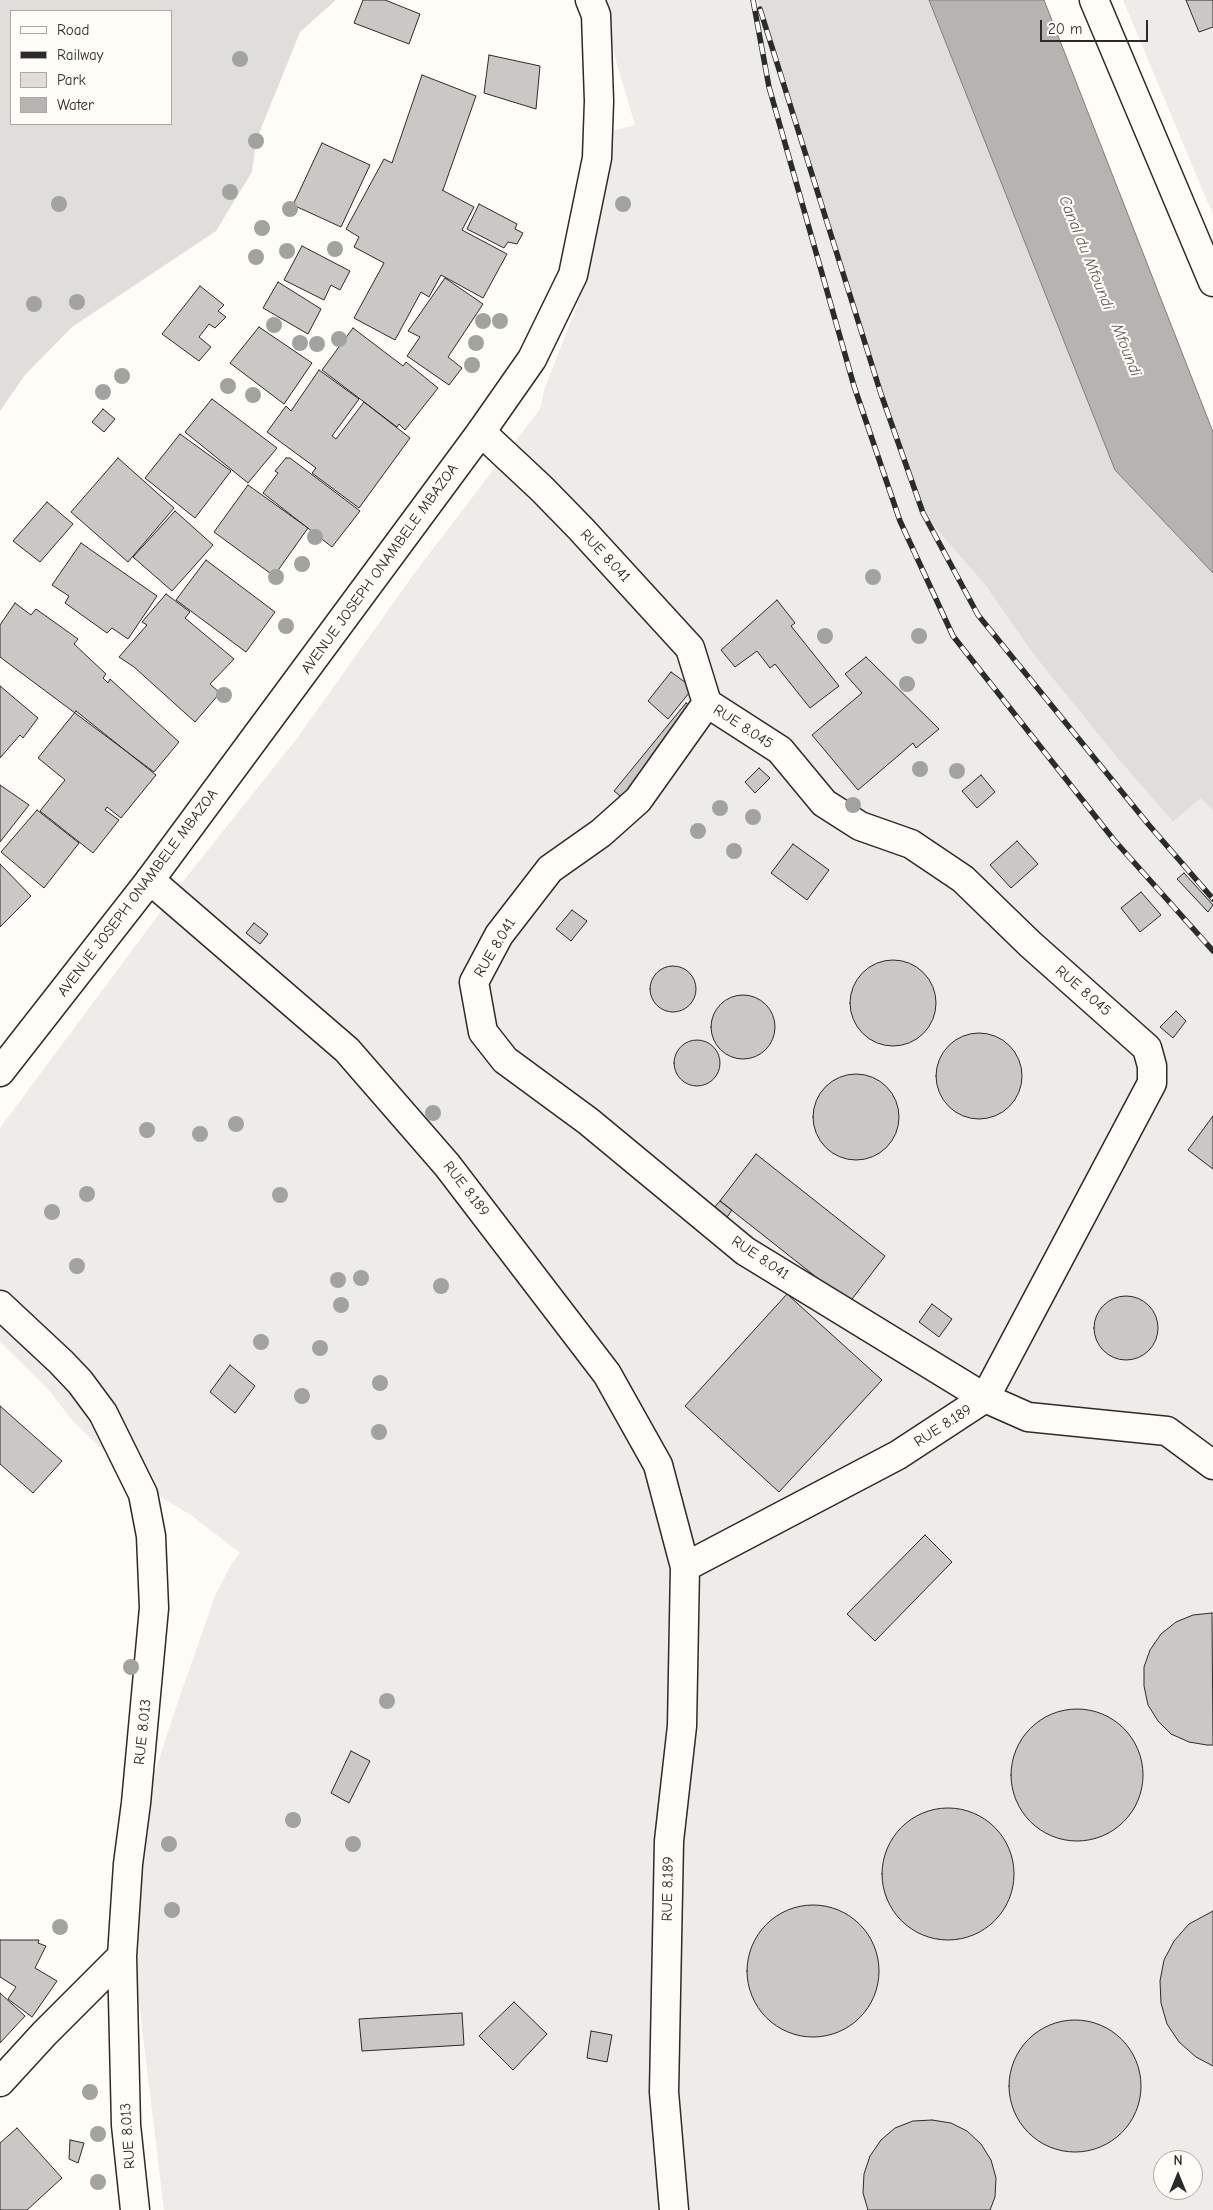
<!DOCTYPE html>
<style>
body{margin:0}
#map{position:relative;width:1213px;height:2210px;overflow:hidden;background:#fdfcf7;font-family:"Comic Neue",sans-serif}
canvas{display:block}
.legend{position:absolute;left:10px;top:10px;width:162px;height:115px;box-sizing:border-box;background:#fdfcf7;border:1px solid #a9a8a5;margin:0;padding:6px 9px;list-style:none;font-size:15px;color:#2b2b2b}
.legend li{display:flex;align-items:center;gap:10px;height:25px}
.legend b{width:25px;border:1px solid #a9a8a5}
.north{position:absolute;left:1153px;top:2150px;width:50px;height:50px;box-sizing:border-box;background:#fdfcf7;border:1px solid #a9a8a5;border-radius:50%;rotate:0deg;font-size:14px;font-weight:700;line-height:20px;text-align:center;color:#2b2b2b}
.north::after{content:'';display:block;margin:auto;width:18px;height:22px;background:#2b2b2b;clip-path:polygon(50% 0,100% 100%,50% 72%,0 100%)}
.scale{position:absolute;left:1040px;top:20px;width:108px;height:22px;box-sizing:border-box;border:2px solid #2b2b2b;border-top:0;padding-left:6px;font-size:15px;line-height:18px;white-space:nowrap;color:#2b2b2b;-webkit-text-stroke:4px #fdfcf7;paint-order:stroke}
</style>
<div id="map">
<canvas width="1213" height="2210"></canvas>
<ul class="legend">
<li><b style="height:6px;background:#fdfcf7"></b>Road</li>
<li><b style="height:6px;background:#2b2b2b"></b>Railway</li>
<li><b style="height:14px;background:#dfdeda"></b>Park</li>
<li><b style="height:14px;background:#b5b4b1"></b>Water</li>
</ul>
<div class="north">N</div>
<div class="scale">20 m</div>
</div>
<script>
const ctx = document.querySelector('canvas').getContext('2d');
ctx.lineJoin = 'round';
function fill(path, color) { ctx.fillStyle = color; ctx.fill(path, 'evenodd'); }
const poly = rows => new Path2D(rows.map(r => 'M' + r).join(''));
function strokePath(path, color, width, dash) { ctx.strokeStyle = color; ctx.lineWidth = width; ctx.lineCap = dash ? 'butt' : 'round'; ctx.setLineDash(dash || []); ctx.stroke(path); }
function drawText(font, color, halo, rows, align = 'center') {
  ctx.font = font + ' "Comic Neue",sans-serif'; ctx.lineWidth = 4.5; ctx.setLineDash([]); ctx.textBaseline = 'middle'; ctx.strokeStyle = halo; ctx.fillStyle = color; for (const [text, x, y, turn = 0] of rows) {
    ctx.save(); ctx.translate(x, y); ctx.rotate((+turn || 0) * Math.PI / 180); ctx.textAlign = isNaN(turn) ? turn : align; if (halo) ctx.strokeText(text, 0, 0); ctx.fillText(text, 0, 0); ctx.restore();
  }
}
fill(poly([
 [598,0,758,0,881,394,923,513,986,586,1034,655,1115,755,1173,822,1201,798,1213,811,1213,2210,164,2210,137,1986,134,1838,172,1719,215,1596,232,1563,240,1553,191,1515,164,1499,102,1449,72,1420,47,1388,0,1342,0,1128,185,879,298,737,416,571,540,409,544,390,576,308,584,283,612,131,635,125],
 [1163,2160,1193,2160,1193,2190,1163,2190],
 [1123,0,1213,0,1213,215]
]), '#edece8');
fill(poly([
 [0,0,336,0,300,32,256,141,252,172,216,231,72,327,25,375,0,411],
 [11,11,171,11,171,124,11,124],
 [758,0,929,0,1115,470,1213,573,1213,811,1201,798,1173,822,1115,755,1034,655,986,586,923,513,881,394]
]), '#dfdeda');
const water = poly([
 [929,0,1044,0,1213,432,1213,573,1115,470,929,0]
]);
fill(water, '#b5b4b1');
strokePath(water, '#7e7d7b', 1);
const building = poly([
 [363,0,385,0,420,14,409,44,354,23,363,0],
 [1186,0,1213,0,1213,27,1199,32,1186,0],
 [489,55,540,66,536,109,484,93,489,55],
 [422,75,476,96,443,190,442,190,474,207,462,230,507,254,483,298,441,275,429,297,421,292,395,340,354,318,384,263,354,247,359,237,346,229,384,159,392,163,422,75],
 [322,143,370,165,341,227,293,205,322,143],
 [479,204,517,224,515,229,523,233,517,244,508,242,504,248,467,229,479,204],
 [302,246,350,271,340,290,331,285,324,300,284,280,302,246],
 [445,278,483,304,448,357,462,368,449,385,407,356,420,337,408,331,445,278],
 [278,282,321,309,308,334,263,308,278,282],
 [200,286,224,305,218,311,226,317,215,328,209,324,199,337,211,347,199,361,162,334,200,286],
 [259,327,312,363,284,404,230,363,259,327],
 [353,328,403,366,406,362,438,388,405,430,399,424,397,427,322,370,353,328],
 [319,370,359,399,332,436,336,439,364,402,410,438,359,508,312,473,316,468,267,432,286,406,291,411,319,370],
 [212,399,277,448,248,483,185,432,212,399],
 [103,409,115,419,104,432,92,422,103,409],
 [180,434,231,471,195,518,145,478,180,434],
 [118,458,174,508,128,562,71,512,118,458],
 [286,458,290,458,360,511,332,547,263,493,278,473,275,471,286,458],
 [248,485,308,528,274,576,214,532,248,485],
 [47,502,73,524,40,562,13,541,47,502],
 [175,511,213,545,172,591,133,557,175,511],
 [81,543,157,596,128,639,112,628,107,633,65,603,69,596,52,585,81,543],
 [206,560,275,612,246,652,176,600,206,560],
 [166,594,190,612,185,618,234,659,210,684,220,693,195,722,134,667,119,657,147,625,142,622,166,594],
 [777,600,795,623,791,626,839,686,810,708,775,664,770,668,757,651,735,667,721,650,777,600],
 [15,603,31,615,36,609,78,639,74,644,106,674,103,678,108,683,110,679,179,742,154,772,0,657,0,625,15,603],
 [866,657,939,729,916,748,913,743,858,790,812,735,862,693,845,674,866,657],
 [671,672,693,688,668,719,648,701,671,672],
 [0,686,38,718,23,738,20,735,0,758,0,686],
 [686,703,707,717,686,746,691,751,641,813,614,791,686,703],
 [76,711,156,775,121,818,107,807,105,810,119,820,93,853,40,811,65,780,38,758,76,711],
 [759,768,770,778,755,793,745,782,759,768],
 [981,775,995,792,977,808,962,791,981,775],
 [0,785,29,805,0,842,0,785],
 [37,810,79,843,44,888,1,852,37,810],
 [1017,841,1038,864,1011,888,990,865,1017,841],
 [793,844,829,870,807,900,771,873,793,844],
 [0,864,31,896,0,927,0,864],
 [1184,873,1213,905,1208,912,1177,879,1184,873],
 [1141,892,1161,915,1140,932,1121,908,1141,892],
 [572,910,587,921,571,941,556,929,572,910],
 [254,923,268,934,260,944,246,933,254,923],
 '850 1003a43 43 0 1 1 86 0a43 43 0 1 1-86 0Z',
 '650 989a23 23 0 1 1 46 0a23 23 0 1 1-46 0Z',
 '711 1027a32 32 0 1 1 64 0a32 32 0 1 1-64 0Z',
 [1176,1011,1186,1021,1173,1038,1160,1027,1176,1011],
 '936 1076a43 43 0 1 1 86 0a43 43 0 1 1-86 0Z',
 '674 1063a23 23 0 1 1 46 0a23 23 0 1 1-46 0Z',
 '813 1117a43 43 0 1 1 86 0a43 43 0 1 1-86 0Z',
 [1213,1116,1213,1169,1188,1150,1213,1116],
 [756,1154,885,1256,849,1303,720,1201,756,1154],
 [720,1201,732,1210,725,1220,712,1210,720,1201],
 [787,1294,882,1380,779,1492,685,1406,787,1294],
 '1094 1328a32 32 0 1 1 64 0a32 32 0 1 1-64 0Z',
 [932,1304,952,1319,939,1337,919,1322,932,1304],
 [230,1365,255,1386,235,1413,210,1392,230,1365],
 [0,1406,62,1461,33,1493,0,1464,0,1406],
 [925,1535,952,1562,875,1641,847,1614,925,1535],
 [1212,1613,1213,1745,1207,1745,1189,1742,1171,1734,1158,1721,1148,1705,1144,1686,1144,1667,1150,1650,1161,1634,1176,1622,1193,1615,1212,1613],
 '1011 1775a66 66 0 1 1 132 0a66 66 0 1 1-132 0Z',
 [351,1751,370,1761,349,1803,331,1793,351,1751],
 '882 1874a66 66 0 1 1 132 0a66 66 0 1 1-132 0Z',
 '747 1971a66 66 0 1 1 132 0a66 66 0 1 1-132 0Z',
 [1213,1911,1213,2066,1196,2057,1179,2042,1167,2024,1161,2003,1160,1981,1164,1960,1174,1941,1189,1924,1213,1911],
 [0,1940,39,1940,38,1943,46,1946,35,1968,57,1981,32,2017,8,1999,16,1987,0,1977,0,1940],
 [0,1993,25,2016,0,2043,0,1993],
 [514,2002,547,2034,513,2070,479,2036,514,2002],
 [462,2013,464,2045,362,2051,359,2019,462,2013],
 '1009 2086a66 66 0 1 1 132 0a66 66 0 1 1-132 0Z',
 [591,2031,612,2035,607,2062,587,2058,591,2031],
 [932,2120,951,2123,967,2131,981,2144,991,2160,996,2178,995,2197,990,2210,868,2210,863,2193,864,2174,870,2156,881,2140,895,2128,913,2121,932,2120],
 [17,2128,62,2178,27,2210,0,2210,0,2143,17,2128],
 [70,2140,84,2143,78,2163,69,2159,70,2140]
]);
fill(building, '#c9c8c4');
strokePath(building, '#2b2b2b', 1);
const minor = poly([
 [481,432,542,489,581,529,690,648,707,703,638,800,601,833,550,869,499,935,474,982,483,1032,505,1060,588,1121,745,1251,985,1398,1152,1083,1152,1066,1147,1048,1030,944,963,879,911,844,860,826,824,803,780,750,707,703],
 [150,880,347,1050,447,1165,607,1374,658,1465,685,1567,682,1726,669,1841,664,2092,674,2210],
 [0,1305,61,1362,80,1382,103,1413,143,1494,151,1536,154,1608,136,1803,128,1864,122,1956,126,2125,135,2210],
 [685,1567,898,1455,985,1398,1028,1417,1167,1431,1213,1465],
 [0,2082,44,2034,122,1956]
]);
const major = poly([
 [1094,0,1213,282],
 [0,1072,150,880,481,432,532,359,573,275,597,158,599,101,596,15,590,0]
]);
strokePath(minor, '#2b2b2b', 31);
strokePath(major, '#2b2b2b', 31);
strokePath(minor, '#fdfcf7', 28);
strokePath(major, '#fdfcf7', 28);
const rail = poly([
 [753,0,769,87,854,386,900,521,953,636,1114,840,1213,951],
 [760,9,881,394,923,513,978,615,1148,824,1213,899]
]);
strokePath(rail, '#2b2b2b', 5.5);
strokePath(rail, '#fdfcf7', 4, [11]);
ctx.fillStyle = '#a2a29f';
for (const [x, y] of [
 [240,59],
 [256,141],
 [230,192],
 [59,204],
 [623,204],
 [290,209],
 [262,228],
 [335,249],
 [287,251],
 [256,257],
 [77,302],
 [34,304],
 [483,321],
 [500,321],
 [274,325],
 [339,339],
 [300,343],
 [476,343],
 [317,344],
 [472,365],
 [122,376],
 [228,386],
 [103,392],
 [253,395],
 [315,537],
 [302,564],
 [276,577],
 [873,577],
 [286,626],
 [825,636],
 [919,636],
 [907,684],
 [224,695],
 [920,769],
 [957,771],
 [853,805],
 [720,808],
 [753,817],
 [698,831],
 [734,851],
 [433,1113],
 [236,1124],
 [147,1130],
 [200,1134],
 [87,1194],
 [280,1195],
 [52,1212],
 [77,1266],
 [361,1278],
 [338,1280],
 [441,1286],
 [341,1305],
 [261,1342],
 [320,1348],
 [380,1383],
 [302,1396],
 [379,1432],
 [131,1667],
 [387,1701],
 [293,1820],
 [169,1844],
 [353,1844],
 [172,1910],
 [60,1927],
 [90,2092],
 [98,2134],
 [98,2182]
]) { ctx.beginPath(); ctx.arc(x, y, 8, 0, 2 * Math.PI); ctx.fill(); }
drawText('15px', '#2b2b2b', '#fdfcf7', [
 ["RUE 8.041",605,556,47],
 ["AVENUE JOSEPH ONAMBELE MBAZOA",380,569,-54],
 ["RUE 8.045",743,727,33],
 ["AVENUE JOSEPH ONAMBELE MBAZOA",138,893,-53],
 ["RUE 8.041",495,948,-59],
 ["RUE 8.045",1083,991,41],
 ["RUE 8.189",466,1189,52],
 ["RUE 8.041",760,1258,34],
 ["RUE 8.189",943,1426,-33],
 ["RUE 8.013",143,1732,-84],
 ["RUE 8.189",668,1889,-89],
 ["RUE 8.013",128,2136,-94]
]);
drawText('italic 16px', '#5b5b5a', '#fdfcf7', [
 ["Canal du Mfoundi",1086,253,68],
 ["Mfoundi",1126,350,68]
]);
</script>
